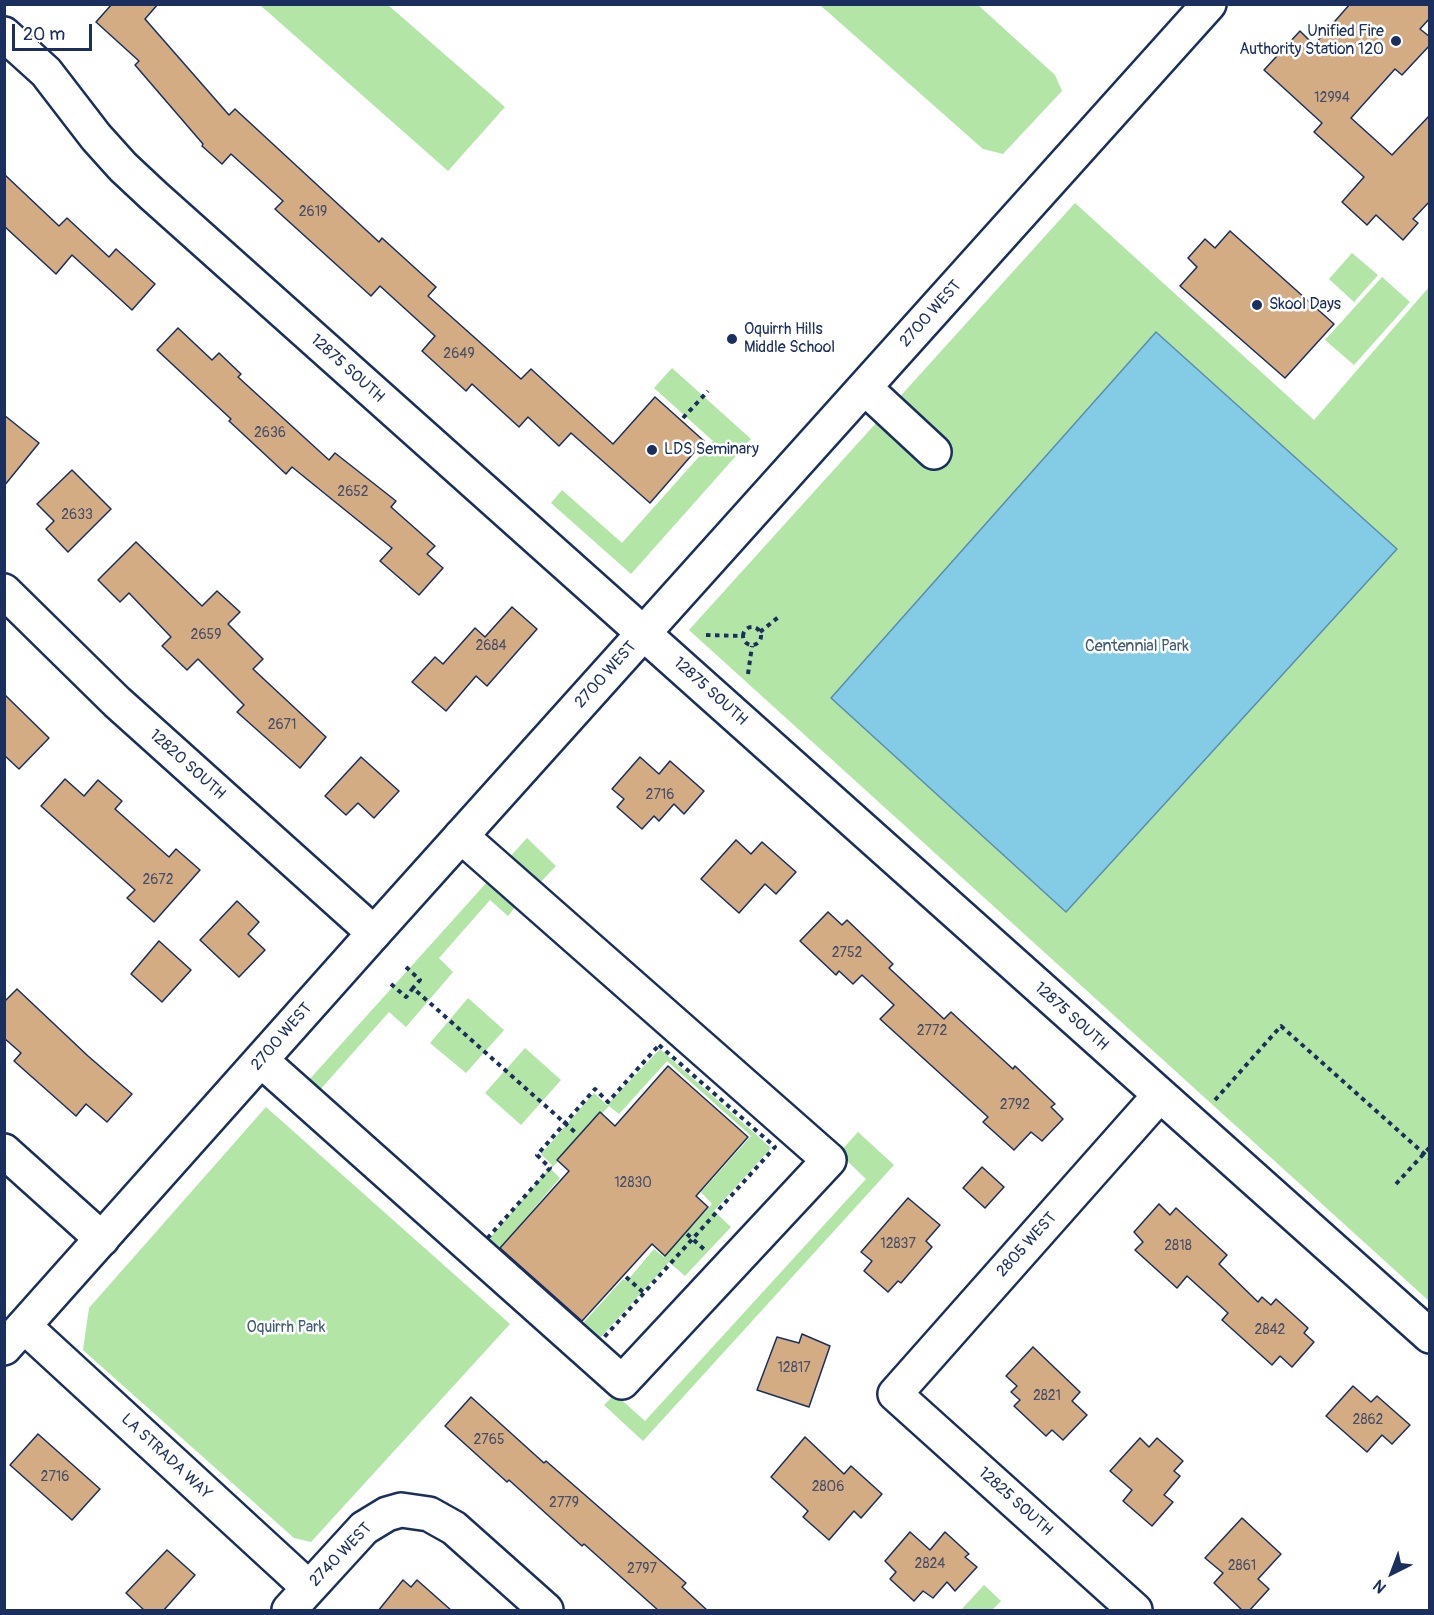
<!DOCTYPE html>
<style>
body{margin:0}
#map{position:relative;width:1434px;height:1615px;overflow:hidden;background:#fff;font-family:Pangolin,sans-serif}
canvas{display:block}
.frame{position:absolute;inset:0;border:6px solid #1b2f5e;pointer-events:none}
.north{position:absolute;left:1362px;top:1543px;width:60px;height:60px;-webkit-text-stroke:4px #fff;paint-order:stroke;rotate:222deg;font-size:16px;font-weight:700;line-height:24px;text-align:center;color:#1b2f5e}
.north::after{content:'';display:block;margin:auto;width:21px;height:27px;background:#1b2f5e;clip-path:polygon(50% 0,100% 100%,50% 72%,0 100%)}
.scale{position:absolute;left:12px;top:24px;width:80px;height:27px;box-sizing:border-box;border:3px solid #1b2f5e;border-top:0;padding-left:8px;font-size:18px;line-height:21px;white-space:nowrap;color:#1b2f5e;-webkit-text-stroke:4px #fff;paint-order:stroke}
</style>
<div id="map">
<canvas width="1434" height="1615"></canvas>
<div class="frame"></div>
<div class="north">N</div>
<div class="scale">20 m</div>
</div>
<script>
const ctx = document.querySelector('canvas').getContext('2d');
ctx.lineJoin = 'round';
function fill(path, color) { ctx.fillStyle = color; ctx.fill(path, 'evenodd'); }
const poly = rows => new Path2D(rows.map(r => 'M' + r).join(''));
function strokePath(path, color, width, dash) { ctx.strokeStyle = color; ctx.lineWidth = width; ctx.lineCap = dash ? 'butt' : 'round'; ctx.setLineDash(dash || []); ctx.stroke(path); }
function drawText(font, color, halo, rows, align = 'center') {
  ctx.font = font + ' Pangolin,sans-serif'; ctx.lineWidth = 5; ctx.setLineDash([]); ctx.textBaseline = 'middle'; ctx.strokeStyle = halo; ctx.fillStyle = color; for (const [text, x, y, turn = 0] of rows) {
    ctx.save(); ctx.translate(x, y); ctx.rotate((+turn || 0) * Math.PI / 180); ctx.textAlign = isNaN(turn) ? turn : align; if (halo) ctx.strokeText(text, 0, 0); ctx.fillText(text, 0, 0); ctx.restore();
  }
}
fill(poly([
 [260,5,388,5,505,107,448,171],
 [820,5,978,5,1055,75,1062,91,1003,154,983,149],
 [1075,203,1314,420,1429,287,1429,1301,689,630],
 [1352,253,1378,275,1354,302,1329,279],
 [1382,277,1410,302,1354,365,1325,340],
 [672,368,751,439,631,574,551,503,562,490,622,543,713,441,654,388],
 [527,838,556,866,536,887,507,860],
 [488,881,516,906,508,916,490,900,439,958,453,972,406,1027,389,1012,319,1091,308,1081],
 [468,998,504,1030,466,1073,430,1043],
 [525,1048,561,1080,521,1125,485,1093],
 [660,1049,771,1148,714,1211,731,1227,685,1276,669,1262,600,1338,583,1323,623,1279,627,1281,654,1249,664,1257,712,1204,701,1192,751,1136,667,1061,619,1114,609,1106,551,1169,560,1178,499,1249,489,1239,552,1165,541,1154,594,1093,607,1105],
 [266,1107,510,1324,311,1542,294,1538,83,1350,89,1308],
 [858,1132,894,1165,643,1441,604,1405,615,1394,645,1421,866,1179,839,1153],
 [984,1585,1001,1601,992,1610,961,1610]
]), '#b2e5a6');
const water = poly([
 [1156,332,1397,549,1066,912,831,698,1156,332]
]);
fill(water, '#84cbe5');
strokePath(water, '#5a8daf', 1.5);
const building = poly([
 [112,4,158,4,145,19,229,115,235,109,379,242,382,238,436,287,428,296,521,379,531,369,613,444,655,397,704,441,650,503,571,433,559,446,528,417,519,427,472,384,466,391,422,351,435,336,380,286,371,296,275,209,283,201,231,154,222,164,202,146,203,144,135,65,139,61,96,22,112,4],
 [1350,4,1430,4,1430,18,1420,29,1430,37,1430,45,1402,75,1395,69,1351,118,1392,155,1430,115,1430,201,1413,219,1418,223,1403,240,1376,215,1367,225,1342,202,1364,177,1314,132,1322,123,1264,70,1300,31,1314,45,1350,4],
 [4,174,59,226,67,218,109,257,116,249,155,284,132,310,72,255,56,274,4,226,4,174],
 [1230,231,1334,324,1285,378,1180,286,1197,267,1188,258,1205,239,1215,248,1230,231],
 [178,328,212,360,219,353,241,374,238,377,329,460,335,453,396,501,391,507,435,546,427,554,443,568,419,595,380,561,392,548,292,467,286,474,229,421,231,419,157,350,178,328],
 [4,415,39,443,4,486,4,415],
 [72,470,111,509,68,552,46,529,54,521,37,504,72,470],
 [136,542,202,606,217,591,240,612,228,624,263,659,253,669,326,737,300,768,237,712,244,705,198,659,187,670,162,646,171,637,129,593,120,602,98,580,136,542],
 [512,607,537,629,487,686,476,676,446,711,412,682,435,657,443,664,475,628,485,637,512,607],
 [4,694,49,738,19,769,4,755,4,694],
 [361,757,399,791,374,818,358,803,346,815,325,796,361,757],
 [640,757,659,774,670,761,704,791,684,814,674,804,659,821,654,816,642,829,617,807,624,799,612,789,640,757],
 [65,779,84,796,98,780,122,801,115,809,169,857,176,849,200,870,154,922,127,898,135,890,41,806,65,779],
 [736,840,751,854,762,842,796,872,776,894,765,884,739,913,701,879,736,840],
 [237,901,259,922,248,934,265,950,239,977,200,940,237,901],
 [828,912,842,925,847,920,893,964,889,968,944,1019,951,1012,1013,1069,1015,1066,1055,1104,1051,1107,1063,1119,1042,1141,1031,1132,1014,1150,983,1122,988,1117,880,1019,894,1005,862,975,853,984,839,971,836,975,800,941,828,912],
 [159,941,191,970,162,1002,131,974,159,941],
 [17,989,88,1056,132,1094,107,1122,86,1104,76,1116,14,1061,21,1053,4,1038,4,1002,17,989],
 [668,1066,748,1137,696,1196,708,1207,665,1256,652,1244,582,1321,500,1248,569,1171,557,1160,600,1112,615,1126,668,1066],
 [982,1167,1004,1187,985,1208,963,1188,982,1167],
 [908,1198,940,1225,926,1241,932,1247,901,1283,898,1281,888,1292,864,1271,872,1261,861,1252,908,1198],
 [1159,1204,1170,1215,1176,1208,1227,1255,1219,1264,1258,1302,1262,1297,1271,1305,1276,1299,1308,1328,1304,1333,1314,1342,1292,1367,1280,1356,1272,1365,1222,1320,1228,1313,1187,1276,1177,1288,1135,1250,1143,1242,1134,1232,1159,1204],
 [802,1334,830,1346,809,1407,757,1390,777,1337,799,1343,802,1334],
 [1033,1347,1080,1392,1072,1401,1087,1415,1063,1440,1052,1430,1046,1436,1014,1406,1020,1400,1011,1392,1017,1386,1006,1376,1033,1347],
 [1353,1386,1371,1402,1377,1396,1410,1425,1392,1444,1382,1435,1367,1452,1326,1416,1353,1386],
 [471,1397,544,1463,546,1461,686,1583,682,1587,708,1611,659,1611,584,1544,582,1546,509,1480,507,1482,445,1426,471,1397],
 [38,1434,100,1489,72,1520,10,1465,38,1434],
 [805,1437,844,1474,851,1466,882,1494,861,1518,854,1511,829,1540,803,1517,808,1511,771,1477,805,1437],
 [1140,1438,1149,1447,1157,1438,1183,1461,1174,1471,1180,1476,1164,1495,1173,1502,1152,1526,1123,1501,1132,1490,1110,1471,1140,1438],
 [1242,1518,1281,1554,1258,1579,1269,1589,1249,1611,1243,1611,1214,1583,1223,1573,1205,1558,1242,1518],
 [910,1532,930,1550,945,1532,969,1554,965,1557,977,1567,955,1591,947,1582,933,1598,923,1591,914,1601,890,1579,896,1572,885,1561,910,1532],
 [167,1550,195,1575,163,1611,145,1611,126,1593,167,1550],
 [403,1580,411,1587,417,1580,452,1611,378,1611,403,1580]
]);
fill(building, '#d3ac84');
strokePath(building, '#1b2f5e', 1.5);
const minor = poly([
 [4,34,46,72,96,137,123,167,154,196,1430,1336],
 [865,388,934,452],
 [4,591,117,702,374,933],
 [262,1061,622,1382,829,1160,461,836],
 [4,1151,102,1239],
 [24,1326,309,1588],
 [289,1610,364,1528,387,1514,401,1510,429,1514,454,1528,546,1610],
 [1135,1610,895,1394,1159,1096]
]);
const major = poly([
 [4,1348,374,933,1209,4]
]);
strokePath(minor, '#1b2f5e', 38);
strokePath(major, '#1b2f5e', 38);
strokePath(poly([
 [683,418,708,391],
 '743 636a9 9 0 1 1 18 0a9 9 0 1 1-18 0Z',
 [760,632,781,615],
 [706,635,742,636],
 [748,674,752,646],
 [406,967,420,980,413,988],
 [391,984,406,997,413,988,577,1134],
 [659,1045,775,1147,599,1343,484,1242,550,1168,537,1155,565,1123,595,1089,608,1102,659,1045],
 [1215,1100,1281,1026,1430,1159],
 [1396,1184,1430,1147],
 [687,1234,706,1251],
 [626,1277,644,1293]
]), '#1b2f5e', 4, [4.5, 4.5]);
strokePath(minor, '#fff', 33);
strokePath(major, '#fff', 33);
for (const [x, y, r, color] of [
 [1396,41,6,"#1b2f5e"],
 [1257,305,6,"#1b2f5e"],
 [732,339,6,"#1b2f5e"],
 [652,450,6,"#1b2f5e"]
]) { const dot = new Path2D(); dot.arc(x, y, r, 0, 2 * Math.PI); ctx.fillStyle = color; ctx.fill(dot); strokePath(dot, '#fff', 2); }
drawText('14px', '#494e68', null, [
 ["12994",1332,98],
 ["2619",313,212],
 ["2649",459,354],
 ["2636",270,433],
 ["2652",353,492],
 ["2633",77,515],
 ["2659",206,635],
 ["2684",491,646],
 ["2671",282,725],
 ["2716",660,795],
 ["2672",158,880],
 ["2752",847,953],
 ["2772",932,1031],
 ["2792",1015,1105],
 ["12830",633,1183],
 ["12837",898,1244],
 ["2818",1178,1246],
 ["2842",1270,1330],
 ["12817",794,1368],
 ["2821",1047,1396],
 ["2862",1368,1420],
 ["2765",489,1440],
 ["2716",55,1477],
 ["2806",828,1487],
 ["2779",564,1503],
 ["2824",930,1564],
 ["2861",1242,1566],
 ["2797",642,1569]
]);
drawText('16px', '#1b2f5e', '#fff', [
 ["Unified Fire",1384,32,"right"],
 ["Authority Station 120",1384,50,"right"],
 ["Skool Days",1269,305],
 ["Oquirrh Hills",744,330],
 ["Middle School",744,348],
 ["LDS Seminary",664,450]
], 'left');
drawText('16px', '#1b2f5e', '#fff', [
 ["2700 WEST",931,314,-48],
 ["12875 SOUTH",347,369,42],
 ["2700 WEST",606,675,-48],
 ["12875 SOUTH",710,692,42],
 ["12820 SOUTH",187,765,42],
 ["12875 SOUTH",1071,1017,42],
 ["2700 WEST",282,1037,-49],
 ["2805 WEST",1027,1245,-48],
 ["LA STRADA WAY",166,1457,43],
 ["12825 SOUTH",1015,1502,42],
 ["2740 WEST",341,1555,-46]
]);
drawText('16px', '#415c70', '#fff', [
 ["Centennial Park",1137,647],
 ["Oquirrh Park",286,1328]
]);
</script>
